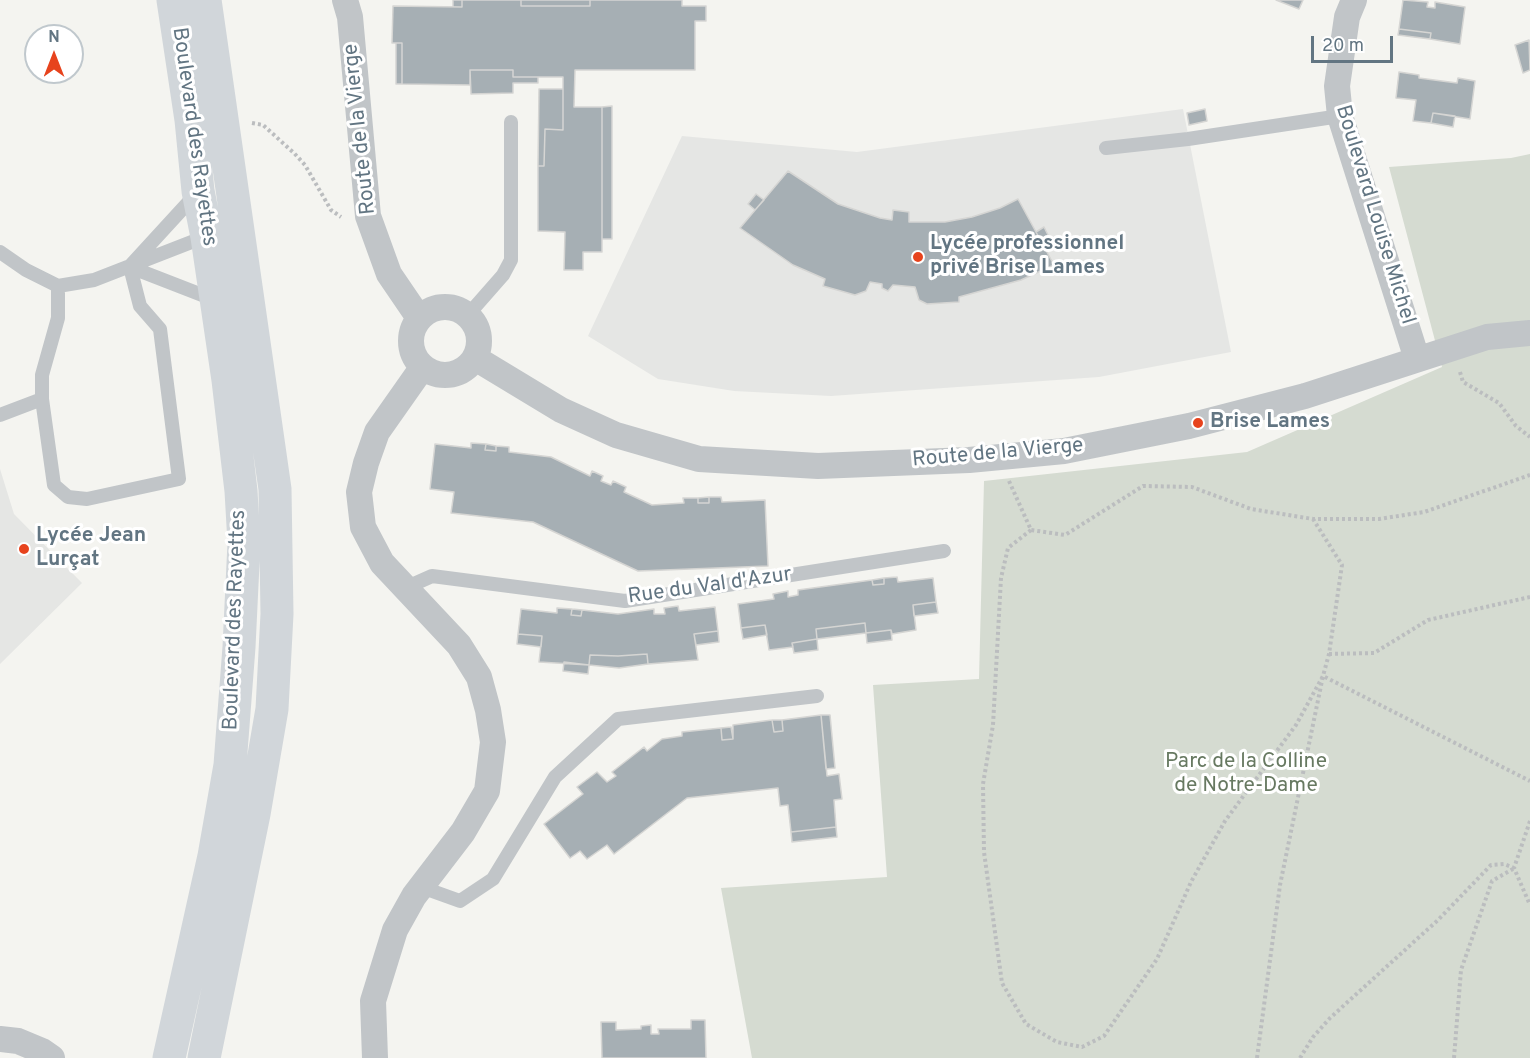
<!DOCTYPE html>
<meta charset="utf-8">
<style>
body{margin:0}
#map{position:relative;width:1530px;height:1058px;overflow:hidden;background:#f4f4f0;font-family:Overpass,sans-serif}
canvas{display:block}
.north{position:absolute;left:24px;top:24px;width:60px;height:60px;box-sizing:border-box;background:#fff;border:2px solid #c0c8cd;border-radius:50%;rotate:0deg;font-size:16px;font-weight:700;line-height:24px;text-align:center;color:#627582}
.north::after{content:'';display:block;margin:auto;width:21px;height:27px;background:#e7431d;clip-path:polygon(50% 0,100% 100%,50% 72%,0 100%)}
.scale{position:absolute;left:1311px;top:36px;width:82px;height:27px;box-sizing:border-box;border:3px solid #627582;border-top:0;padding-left:8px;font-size:18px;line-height:21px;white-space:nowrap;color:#627582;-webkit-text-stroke:4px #fff;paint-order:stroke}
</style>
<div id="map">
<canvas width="1530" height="1058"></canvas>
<div class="north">N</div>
<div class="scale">20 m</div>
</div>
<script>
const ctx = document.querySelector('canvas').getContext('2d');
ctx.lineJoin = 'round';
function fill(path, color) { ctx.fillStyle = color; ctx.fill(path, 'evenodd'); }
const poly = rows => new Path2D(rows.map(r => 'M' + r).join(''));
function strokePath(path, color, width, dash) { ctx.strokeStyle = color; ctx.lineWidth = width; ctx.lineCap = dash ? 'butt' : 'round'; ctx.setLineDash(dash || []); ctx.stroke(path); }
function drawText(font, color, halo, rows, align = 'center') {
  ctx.font = font + ' Overpass,sans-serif'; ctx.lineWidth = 6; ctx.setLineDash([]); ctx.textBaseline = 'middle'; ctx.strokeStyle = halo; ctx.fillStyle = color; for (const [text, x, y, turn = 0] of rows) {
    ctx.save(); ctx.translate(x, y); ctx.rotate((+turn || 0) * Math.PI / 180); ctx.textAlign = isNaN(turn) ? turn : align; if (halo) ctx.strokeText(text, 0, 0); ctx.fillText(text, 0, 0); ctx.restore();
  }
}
fill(poly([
 [1183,109,1231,352,1099,377,831,396,734,391,658,379,588,336,682,136,857,152],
 [0,469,14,514,82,583,0,664]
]), '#e5e6e4');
fill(poly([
 [1530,154,1530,1058,752,1058,721,888,887,877,873,685,979,679,984,481,1247,452,1442,367,1389,167,1511,158]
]), '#d5dbd1');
const building = poly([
 [453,0,462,0,462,7,453,7,453,0],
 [462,0,521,0,521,6,590,6,590,0,682,0,682,6,706,6,706,21,695,21,695,70,575,70,574,107,602,107,602,252,583,252,583,270,564,270,565,232,538,231,538,166,544,166,545,129,563,130,563,77,513,77,513,70,470,70,470,85,402,84,402,43,392,43,393,6,462,7,462,0],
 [521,0,590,0,590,6,521,6,521,0],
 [1276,0,1303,0,1299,9,1276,0],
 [1403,0,1428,2,1427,7,1435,8,1435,2,1465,7,1460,44,1430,39,1431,33,1399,29,1403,0],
 [1399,29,1431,33,1430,39,1398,35,1399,29],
 [1529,40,1530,70,1523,73,1515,45,1529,40],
 [396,43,402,43,402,84,396,84,396,43],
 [470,70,513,70,513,77,538,77,538,83,513,83,513,93,471,94,470,70],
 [1399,72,1419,75,1419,78,1457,83,1458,78,1475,81,1470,119,1433,113,1431,123,1413,121,1416,100,1396,98,1399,72],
 [539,89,563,89,563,130,545,129,544,166,538,166,539,89],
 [612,106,612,239,602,239,602,107,612,106],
 [1205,109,1207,121,1189,125,1187,113,1205,109],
 [1433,113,1455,116,1453,127,1431,123,1433,113],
 [788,171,838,204,880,218,892,220,893,210,909,212,909,222,945,222,972,217,1000,208,1018,199,1054,265,1021,280,959,297,959,302,927,304,919,300,915,287,893,285,888,291,882,288,882,284,870,282,866,291,855,295,823,286,825,279,793,265,740,228,788,171],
 [756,194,764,200,755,210,748,204,756,194],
 [1044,227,1050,239,1042,243,1036,232,1044,227],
 [471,443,486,444,485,450,496,451,496,446,509,447,509,452,551,457,590,476,592,471,603,476,601,481,611,485,613,481,626,487,624,492,652,505,684,503,683,498,698,498,698,503,709,503,709,497,721,497,722,502,765,500,768,566,638,571,533,522,451,513,454,492,430,489,435,444,471,448,471,443],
 [486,444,496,446,496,451,485,450,486,444],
 [709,497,709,503,698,503,698,498,709,497],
 [897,577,898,582,933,578,936,602,913,605,916,630,892,634,891,630,866,633,865,623,816,629,817,639,792,643,793,647,769,650,765,625,741,628,738,604,774,599,773,594,788,591,788,597,798,595,798,590,872,580,873,585,884,584,884,578,897,577],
 [884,578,884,584,873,585,872,580,884,578],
 [936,602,938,613,914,616,913,605,936,602],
 [678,606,679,611,715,607,718,631,694,634,698,660,648,664,647,654,618,656,590,655,589,665,539,662,542,636,518,634,521,609,557,613,557,608,572,609,571,615,581,616,582,610,618,614,654,609,654,614,665,614,664,608,678,606],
 [572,609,582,610,581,616,571,615,572,609],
 [865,623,866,633,817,639,816,629,865,623],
 [765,625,767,635,743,639,741,628,765,625],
 [891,630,892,640,867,643,866,633,891,630],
 [718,631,719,642,696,645,694,634,718,631],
 [518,634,542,636,541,647,517,644,518,634],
 [817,639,818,650,794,653,792,643,817,639],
 [647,654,648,664,619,668,589,665,590,655,618,656,647,654],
 [564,662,589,665,588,674,563,671,564,662],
 [821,715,830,715,835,768,826,769,821,715],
 [821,715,827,776,839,774,842,799,834,800,836,827,791,832,788,805,780,806,778,788,687,798,614,854,607,845,587,859,580,851,570,858,544,824,583,794,577,787,597,772,607,782,616,776,612,772,644,747,647,751,662,739,682,736,682,732,721,728,722,740,733,739,733,725,772,720,774,732,783,731,782,720,821,715],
 [772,720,782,720,783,731,774,732,772,720],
 [731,727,733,739,722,740,721,728,731,727],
 [836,827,837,837,792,842,791,832,836,827],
 [691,1020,705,1020,706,1058,602,1058,601,1022,616,1022,616,1030,641,1029,641,1026,651,1025,651,1034,659,1034,658,1029,691,1029,691,1020]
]);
fill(building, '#a6afb4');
strokePath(building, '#d5d5d3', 1.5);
strokePath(poly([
 [252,123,263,125,294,153,305,165,331,210,341,217],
 [1460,372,1463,382,1499,403,1516,426,1530,437],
 [1009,481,1031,530,1065,535,1143,486,1192,487,1251,509,1313,519,1379,519,1424,512,1530,475],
 [1031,530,1008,548,1001,578,993,725,983,784,984,852,1002,983,1026,1024,1057,1042,1082,1047,1104,1036,1157,959,1191,882,1225,821,1296,725,1323,676,1329,654,1342,565,1313,519],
 [1329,654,1374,653,1428,620,1530,597],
 [1530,821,1514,868,1530,905],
 [1257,1058,1280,885,1323,676,1530,781],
 [1300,1058,1313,1037,1330,1018,1438,920,1491,865,1504,864,1514,868],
 [1454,1058,1461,970,1492,881,1513,869]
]), '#bbbdbf', 4, [3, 3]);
strokePath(poly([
 [1106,148,1188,139,1340,116],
 [0,252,26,270,58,286,94,280,207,236],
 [131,265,197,193],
 [130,267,215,300],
 [58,286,58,318,42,375,42,399,54,485,68,497,87,499,179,479,160,329,140,306,130,267],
 [467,316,503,275,511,260,511,122],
 [0,415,42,399],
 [405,588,432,576,625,601,944,551],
 [421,887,460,901,493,879,555,777,618,719,817,696]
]), '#c1c5c8', 14);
strokePath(poly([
 [345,0,350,17,368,216,389,274,419,318],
 [1354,0,1347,17,1337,86,1340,116,1417,359],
 '411 341a34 34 0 1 1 68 0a34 34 0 1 1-68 0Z',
 [475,358,561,410,616,435,699,459,818,466,969,460,1064,451,1189,426,1305,396,1487,337,1530,333],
 [0,1039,18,1041,42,1051,52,1058],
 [375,1058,373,1001,395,930,414,896,463,832,487,791,493,742,488,710,479,677,459,645,382,563,363,527,359,492,366,463,377,432,422,368]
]), '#c1c5c8', 26);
strokePath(poly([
 [169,1058,214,856,230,765,239,647,244,543,241,491,228,380,207,237,198,191,191,120,173,0],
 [204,1058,254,814,272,709,277,614,275,489,205,0]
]), '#d1d6da', 33);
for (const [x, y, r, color] of [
 [918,257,6,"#e7431d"],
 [1198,423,6,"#e7431d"],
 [24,549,6,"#e7431d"]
]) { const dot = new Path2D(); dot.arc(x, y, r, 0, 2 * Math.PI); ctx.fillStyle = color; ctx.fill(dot); strokePath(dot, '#fff', 2); }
drawText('21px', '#627582', '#fff', [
 ["Route de la Vierge",361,129,-96],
 ["Boulevard des Rayettes",193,137,82],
 ["Boulevard Louise Michel",1374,215,73],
 ["Route de la Vierge",998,454,-5],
 ["Rue du Val d'Azur",710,587,-8],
 ["Boulevard des Rayettes",236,620,-88]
]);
drawText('bold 21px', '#627582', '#fff', [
 ["Lycée professionnel",930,245],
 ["privé Brise Lames",930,269],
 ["Brise Lames",1210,423],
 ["Lycée Jean",36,537],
 ["Lurçat",36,561]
], 'left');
drawText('21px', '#677961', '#fff', [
 ["Parc de la Colline",1246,763],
 ["de Notre-Dame",1246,787]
]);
</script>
